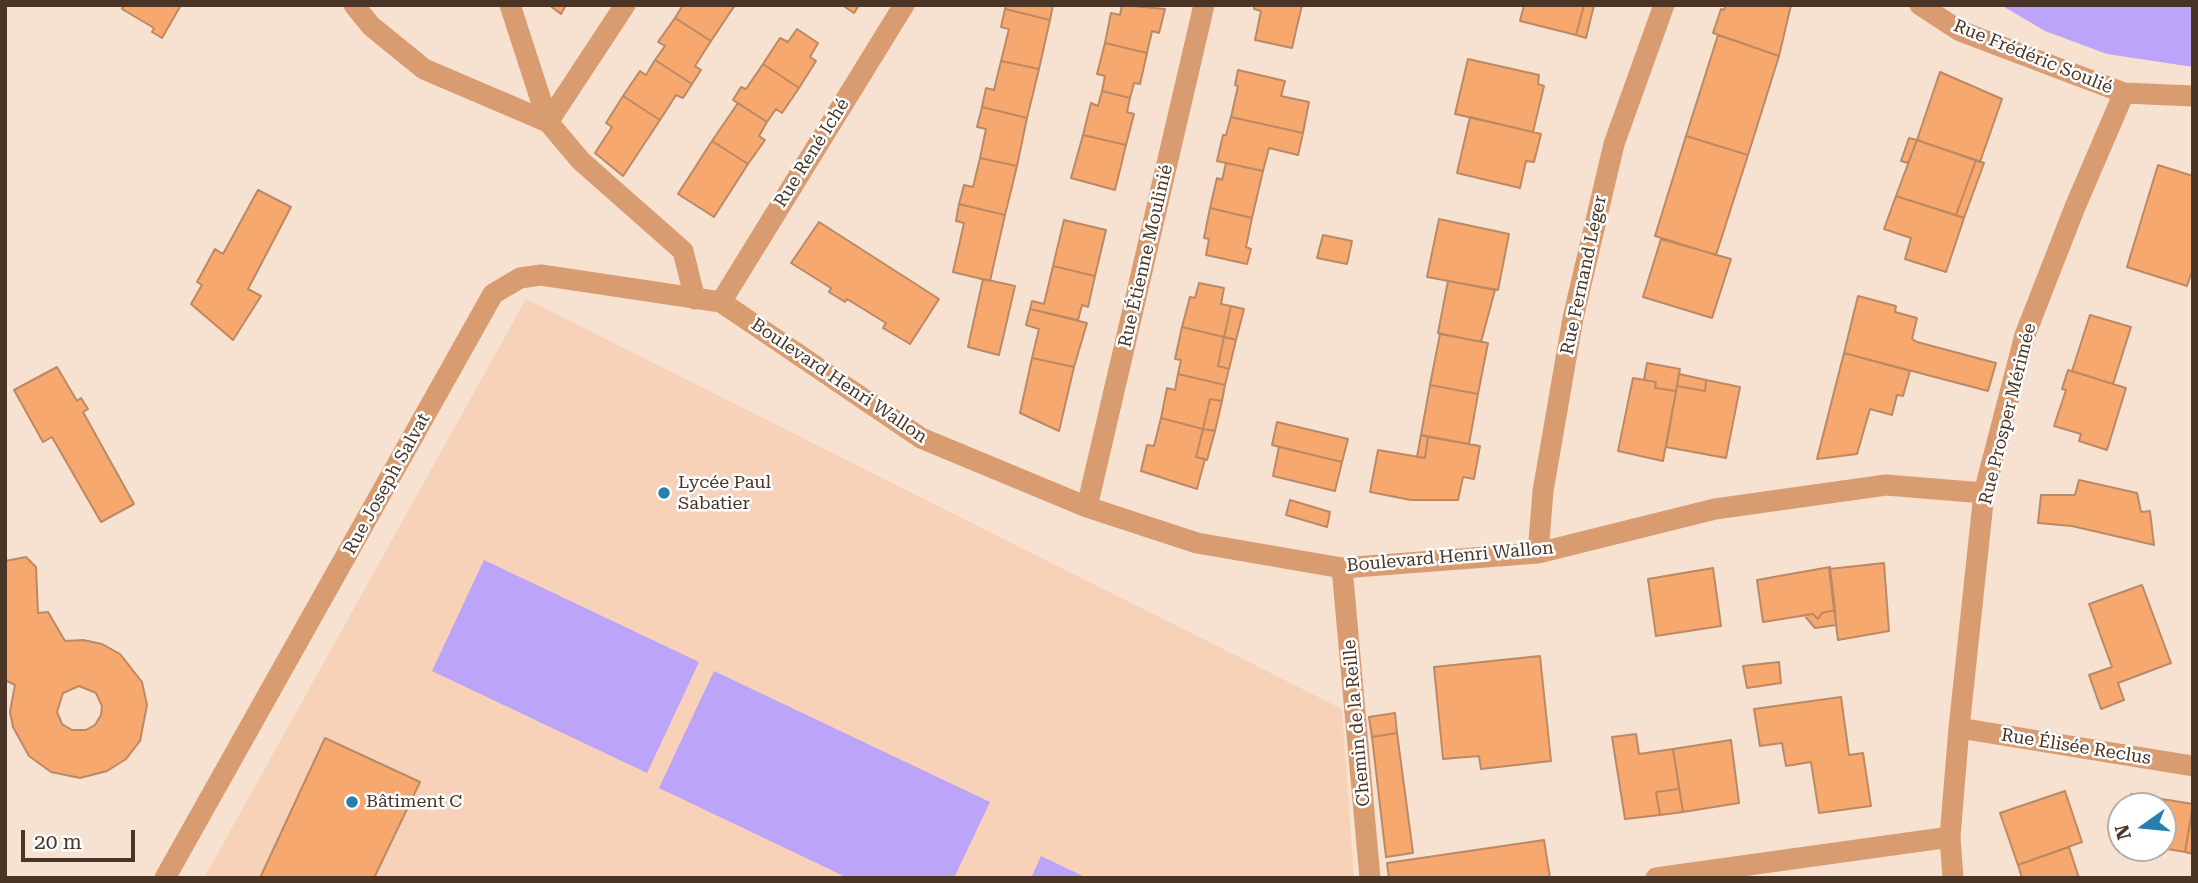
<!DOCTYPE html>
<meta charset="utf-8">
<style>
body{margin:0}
#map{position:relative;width:2198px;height:883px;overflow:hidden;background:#f7e1d1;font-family:"Roboto Serif",serif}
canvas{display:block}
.frame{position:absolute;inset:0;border:7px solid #493425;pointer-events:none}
.north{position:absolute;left:2107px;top:792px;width:70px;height:70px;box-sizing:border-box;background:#fff;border:2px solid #b6aea8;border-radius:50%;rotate:255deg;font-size:19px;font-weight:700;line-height:28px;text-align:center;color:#493425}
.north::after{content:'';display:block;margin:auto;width:24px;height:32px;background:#2680ae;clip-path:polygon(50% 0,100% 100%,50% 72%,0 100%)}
.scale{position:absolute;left:21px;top:830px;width:114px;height:32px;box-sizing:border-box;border:4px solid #493425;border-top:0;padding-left:9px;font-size:21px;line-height:24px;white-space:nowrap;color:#493425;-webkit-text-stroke:5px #fff;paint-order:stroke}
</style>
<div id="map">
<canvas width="2198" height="883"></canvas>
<div class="frame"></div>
<div class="north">N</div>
<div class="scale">20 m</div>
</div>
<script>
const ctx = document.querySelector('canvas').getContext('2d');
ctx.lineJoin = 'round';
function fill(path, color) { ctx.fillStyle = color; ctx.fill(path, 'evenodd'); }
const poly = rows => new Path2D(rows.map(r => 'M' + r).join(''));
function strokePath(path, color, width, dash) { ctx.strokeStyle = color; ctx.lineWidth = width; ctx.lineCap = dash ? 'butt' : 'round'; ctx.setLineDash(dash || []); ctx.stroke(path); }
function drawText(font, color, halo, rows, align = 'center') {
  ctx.font = font + ' "Roboto Serif",serif'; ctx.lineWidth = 5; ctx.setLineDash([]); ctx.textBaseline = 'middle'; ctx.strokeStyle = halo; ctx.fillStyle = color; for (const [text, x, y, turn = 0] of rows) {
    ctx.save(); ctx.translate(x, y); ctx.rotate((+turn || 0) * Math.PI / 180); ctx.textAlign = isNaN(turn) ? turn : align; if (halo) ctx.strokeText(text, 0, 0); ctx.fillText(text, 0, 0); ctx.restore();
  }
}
fill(poly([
 [526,299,1342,709,1354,878,204,878]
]), '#f7d2b9');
fill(poly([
 [2001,5,2193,5,2193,67,2107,54,2045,31],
 [484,560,699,662,647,773,432,671],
 [714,671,990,802,954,878,848,878,659,788],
 [1041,856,1087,878,1031,878]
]), '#bba4f9');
const building = poly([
 [124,5,181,5,162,38,152,32,154,28,122,9,124,5],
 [549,5,566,5,561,14,549,5],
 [683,5,735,5,711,41,675,18,683,5],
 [842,5,859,5,854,13,842,5],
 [1006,5,1053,5,1050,20,1005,9,1006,5],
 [1122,5,1165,9,1159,33,1152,31,1147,53,1105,43,1111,13,1120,15,1122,5],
 [1254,5,1302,5,1292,48,1255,40,1261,11,1254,9,1254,5],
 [1524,5,1584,5,1576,35,1520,21,1524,5],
 [1584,5,1594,5,1586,38,1576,35,1584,5],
 [1726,5,1791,5,1779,56,1713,33,1721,9,1724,10,1726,5],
 [1005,9,1050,20,1039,69,1001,61,1009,29,1001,27,1005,9],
 [675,18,711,41,695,66,701,70,692,84,655,60,665,46,658,42,675,18],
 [797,29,818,43,810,57,816,61,799,88,763,64,780,38,788,42,797,29],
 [1718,35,1779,56,1748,155,1686,136,1718,35],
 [1105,43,1147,53,1140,84,1134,83,1130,98,1102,91,1105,76,1097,74,1105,43],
 [1468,59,1539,75,1538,84,1544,86,1533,132,1455,114,1468,59],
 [655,60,692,84,683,98,676,95,660,120,623,96,640,71,646,75,655,60],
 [1001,61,1039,69,1027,118,982,107,986,88,994,90,1001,61],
 [763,64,799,88,782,113,776,109,767,122,733,100,741,87,746,89,763,64],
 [1238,70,1285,81,1281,96,1309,102,1303,133,1231,117,1238,86,1235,85,1238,70],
 [1940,72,2002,99,1980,162,1917,140,1940,72],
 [1102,91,1130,98,1127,112,1134,114,1126,145,1083,135,1091,103,1098,106,1102,91],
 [623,96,660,120,623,176,595,153,612,127,606,123,623,96],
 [738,103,767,122,759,136,765,140,748,164,712,141,738,103],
 [982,107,1027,118,1017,166,980,158,986,129,977,127,982,107],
 [1231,117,1303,133,1298,155,1269,148,1263,171,1217,161,1223,135,1226,135,1231,117],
 [1470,117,1541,134,1534,162,1526,161,1520,188,1457,173,1470,117],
 [1083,135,1126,145,1115,190,1071,178,1083,135],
 [1686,136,1748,155,1716,255,1655,236,1686,136],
 [1909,138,1917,140,1908,163,1901,161,1909,138],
 [1917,140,1976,160,1956,215,1896,196,1917,140],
 [712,141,748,164,714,217,678,194,712,141],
 [980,158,1017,166,1005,215,959,204,964,185,973,187,980,158],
 [1976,160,1984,163,1964,218,1956,215,1976,160],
 [1226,163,1263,171,1252,218,1210,208,1217,178,1222,180,1226,163],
 [2158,165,2193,176,2193,268,2187,286,2127,267,2158,165],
 [258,190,291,207,248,289,261,296,233,340,191,304,202,285,197,282,215,249,223,254,258,190],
 [1896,196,1964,218,1946,272,1905,259,1911,238,1884,229,1896,196],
 [959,204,1005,215,990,281,953,272,964,223,956,221,959,204],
 [1210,208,1252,218,1246,247,1251,249,1247,264,1206,255,1209,239,1204,238,1210,208],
 [1439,219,1509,234,1498,290,1427,277,1439,219],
 [1064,220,1106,230,1095,276,1053,266,1064,220],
 [819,222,939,299,910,344,883,328,886,323,847,299,845,302,829,292,831,288,791,263,819,222],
 [1323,235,1352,241,1347,264,1317,258,1323,235],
 [1661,239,1731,259,1712,318,1643,297,1661,239],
 [1053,266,1095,276,1088,307,1082,305,1078,320,1030,309,1032,301,1044,304,1053,266],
 [983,279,1015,286,999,355,968,347,983,279],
 [1448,281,1495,290,1481,342,1438,333,1448,281],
 [1199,283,1224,288,1221,304,1231,306,1224,337,1182,327,1190,297,1195,298,1199,283],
 [1858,296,1896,306,1895,312,1917,318,1912,339,1917,342,1996,363,1988,391,1844,353,1858,296],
 [1231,306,1244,309,1236,340,1224,337,1231,306],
 [1030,309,1087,323,1074,367,1032,358,1039,329,1026,325,1030,309],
 [2090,315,2131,327,2113,384,2072,371,2090,315],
 [1182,327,1224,337,1218,366,1229,369,1225,385,1178,374,1181,360,1175,359,1182,327],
 [1440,334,1488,343,1478,394,1430,385,1440,334],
 [1224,337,1236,340,1229,369,1218,366,1224,337],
 [1844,353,1910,371,1903,396,1897,395,1892,415,1870,409,1857,454,1817,459,1844,353],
 [1032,358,1074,367,1059,431,1020,413,1032,358],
 [1647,363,1680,369,1676,391,1655,388,1656,382,1644,380,1647,363],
 [57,367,77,401,81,398,88,409,83,412,134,504,101,522,52,437,43,442,14,390,57,367],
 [2068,370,2126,388,2107,450,2079,441,2081,434,2054,426,2066,390,2062,389,2068,370],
 [1178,374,1225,385,1222,401,1210,399,1203,429,1161,418,1167,388,1175,390,1178,374],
 [1679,374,1706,380,1705,391,1677,386,1679,374],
 [1633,378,1656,382,1655,388,1676,391,1663,461,1618,451,1633,378],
 [1706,380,1740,387,1726,458,1666,447,1677,386,1705,391,1706,380],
 [1430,385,1478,394,1469,444,1421,435,1430,385],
 [1210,399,1222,401,1215,431,1203,429,1210,399],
 [1161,418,1203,429,1196,457,1205,459,1197,489,1141,471,1147,445,1154,446,1161,418],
 [1277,422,1348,439,1342,462,1272,445,1277,422],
 [1203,429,1215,431,1207,460,1196,457,1203,429],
 [1421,435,1428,437,1425,458,1417,457,1421,435],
 [1428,437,1480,446,1474,479,1463,477,1458,500,1411,500,1370,492,1378,450,1425,458,1428,437],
 [1279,447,1342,462,1335,491,1273,476,1279,447],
 [2079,480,2137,493,2141,512,2150,511,2154,545,2072,526,2038,523,2041,495,2075,495,2079,480],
 [1290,500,1330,512,1327,527,1286,515,1290,500],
 [26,557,36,567,38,613,48,612,65,641,83,640,102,644,120,654,142,682,147,705,140,741,126,759,107,771,80,778,51,772,29,756,13,727,10,712,15,685,5,680,5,561,26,557],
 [79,686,96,693,102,706,101,715,95,725,86,730,72,730,62,724,57,712,63,693,79,686],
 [1884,563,1889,631,1838,640,1829,569,1884,563],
 [1830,567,1835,610,1822,613,1818,619,1813,614,1763,622,1757,580,1830,567],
 [1713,568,1721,626,1656,636,1648,579,1713,568],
 [2142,585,2171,663,2118,683,2124,700,2101,709,2089,675,2112,667,2089,604,2142,585],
 [1835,610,1836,625,1815,628,1804,615,1813,614,1818,619,1822,613,1835,610],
 [1540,656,1551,761,1481,769,1479,756,1443,759,1434,667,1540,656],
 [1779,662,1781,683,1747,688,1743,666,1779,662],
 [1841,697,1849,755,1863,753,1871,806,1819,813,1811,762,1786,766,1782,743,1760,746,1754,709,1841,697],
 [1395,713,1397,733,1372,737,1369,717,1395,713],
 [1397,733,1413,853,1386,857,1372,737,1397,733],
 [1636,734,1639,754,1673,749,1679,789,1656,792,1660,815,1625,819,1612,737,1636,734],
 [325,738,420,782,374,878,260,878,325,738],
 [1731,740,1739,803,1683,812,1673,749,1731,740],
 [1679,789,1683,812,1660,815,1656,792,1679,789],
 [2065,791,2082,842,2018,865,2000,813,2065,791],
 [2131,794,2193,804,2185,852,2161,848,2163,806,2135,806,2131,794],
 [2193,807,2193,854,2185,852,2193,807],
 [1544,840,1550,878,1389,878,1387,863,1544,840],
 [2069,847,2079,878,2022,878,2018,865,2069,847]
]);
fill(building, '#f6a86f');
strokePath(building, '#bc8965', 2);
strokePath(poly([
 [354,5,371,26,424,69,548,122],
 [510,5,548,122],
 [625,5,548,122,581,161,683,251,695,299],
 [1920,5,1960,31,2124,93,2193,96],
 [721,302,904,5],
 [1087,507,1204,5],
 [1538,553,1543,491,1573,318,1614,144,1664,5],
 [1342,568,1370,878],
 [1959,728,2193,766],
 [165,878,493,294,520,278,541,275,721,302,921,438,1087,507,1197,543,1342,568,1538,553,1715,509,1886,485,1984,493],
 [1656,878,1950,837],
 [1953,878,1950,837,1959,728,1984,493,2025,335,2075,207,2124,93]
]), '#d99c71', 21);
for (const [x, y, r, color] of [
 [664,493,7,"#2680ae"],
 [352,802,7,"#2680ae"]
]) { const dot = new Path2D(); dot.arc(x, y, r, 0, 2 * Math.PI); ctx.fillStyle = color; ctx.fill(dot); strokePath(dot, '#fff', 2.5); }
drawText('18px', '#493425', '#fff', [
 ["Rue Frédéric Soulié",2033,57,22],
 ["Rue René Iché",812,153,-58],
 ["Rue Étienne Moulinié",1146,256,-77],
 ["Rue Fernand Léger",1584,275,-78],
 ["Boulevard Henri Wallon",839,381,34],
 ["Rue Prosper Mérimée",2008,414,-76],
 ["Rue Joseph Salvat",387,484,-61],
 ["Boulevard Henri Wallon",1450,557,-5],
 ["Chemin de la Reille",1357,723,-95],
 ["Rue Élisée Reclus",2076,747,9]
]);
drawText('18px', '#493425', '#fff', [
 ["Lycée Paul",678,483],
 ["Sabatier",678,504],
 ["Bâtiment C",366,802]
], 'left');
</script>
